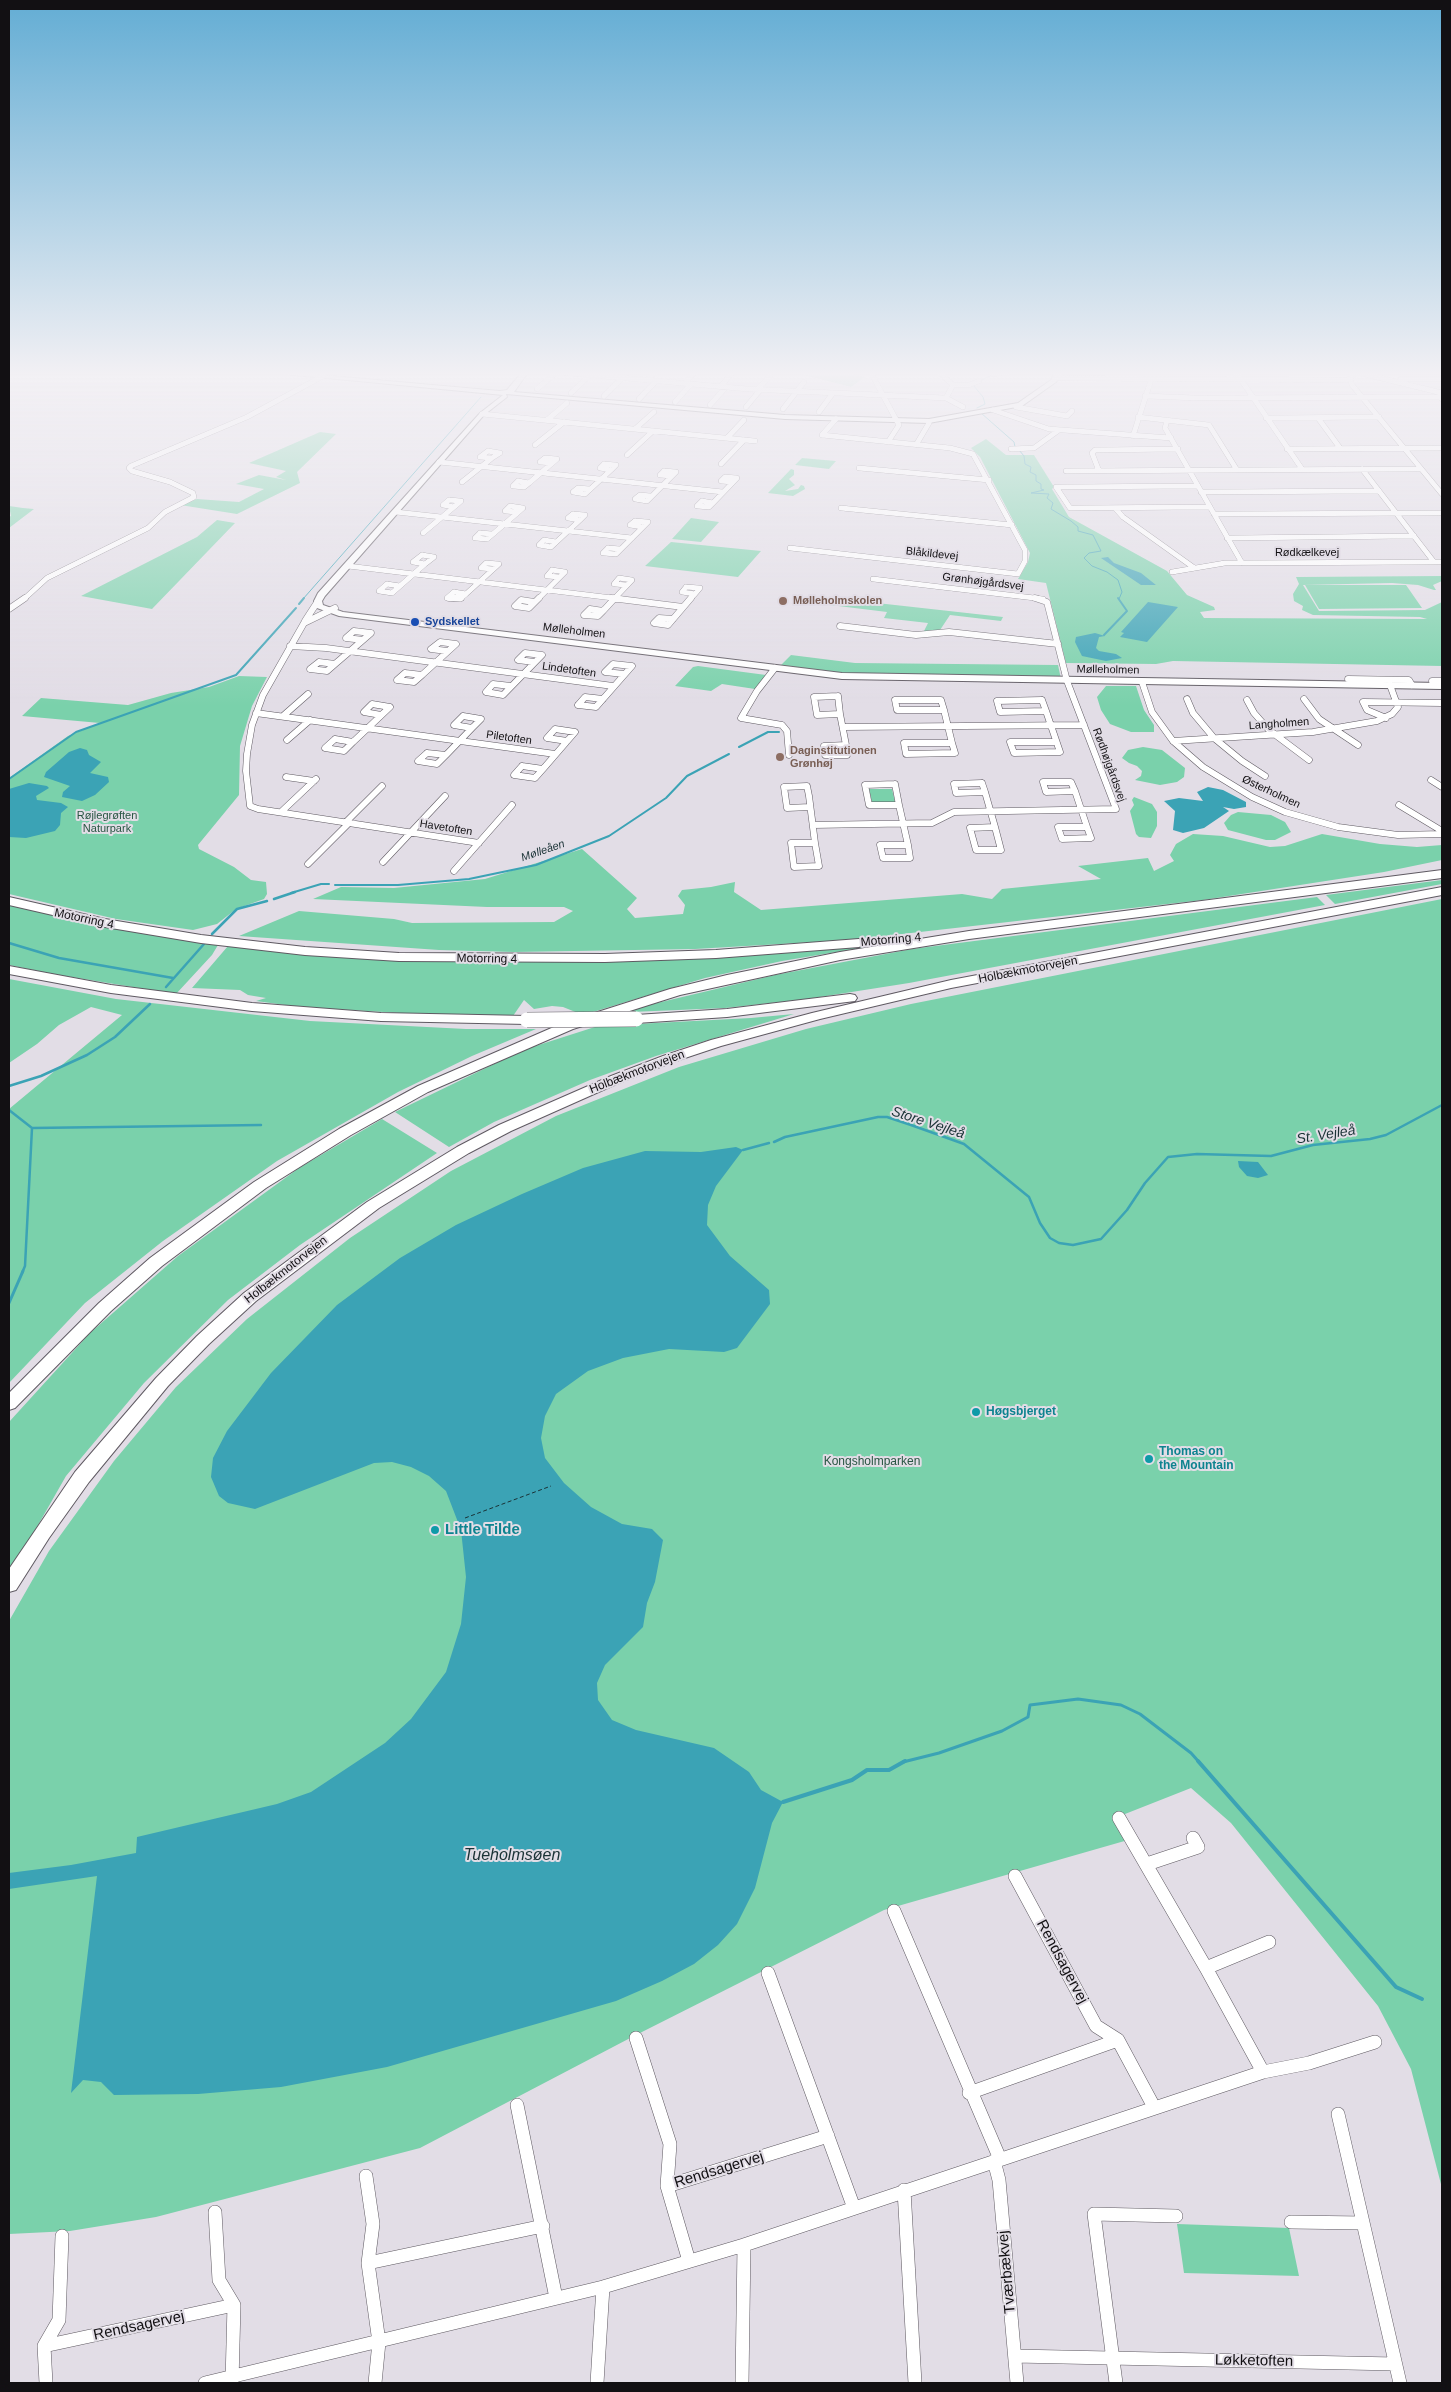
<!DOCTYPE html>
<meta charset="utf-8">
<style>
body{margin:0}
#map{position:relative;width:1451px;height:2392px;overflow:hidden;background:#e2dde6;font-family:Arial,sans-serif}
canvas{display:block}
.frame{position:absolute;inset:0;border:10px solid #121013;pointer-events:none}
</style>
<div id="map">
<canvas width="1451" height="2392"></canvas>
<div class="frame"></div>
</div>
<script>
const ctx = document.querySelector('canvas').getContext('2d');
ctx.lineJoin = 'round';
function fill(path, color) { ctx.fillStyle = color; ctx.fill(path, 'evenodd'); }
const poly = rows => new Path2D(rows.map(r => 'M' + r).join(''));
function strokePath(path, color, width, dash) { ctx.strokeStyle = color; ctx.lineWidth = width; ctx.lineCap = dash ? 'butt' : 'round'; ctx.setLineDash(dash || []); ctx.stroke(path); }
function drawText(font, color, halo, rows, align = 'center') {
  ctx.font = font + ' Arial,sans-serif'; ctx.lineWidth = 4; ctx.setLineDash([]); ctx.textBaseline = 'middle'; ctx.strokeStyle = halo; ctx.fillStyle = color; for (const [text, x, y, turn = 0] of rows) {
    ctx.save(); ctx.translate(x, y); ctx.rotate((+turn || 0) * Math.PI / 180); ctx.textAlign = isNaN(turn) ? turn : align; if (halo) ctx.strokeText(text, 0, 0); ctx.fillText(text, 0, 0); ctx.restore();
  }
}
fill(poly([
 [789,371,841,371,865,377,851,387],
 [320,432,336,434,297,472,300,483,237,514,180,505,197,499,239,502,264,489,236,484,259,475,286,480,276,477,286,471,249,463],
 [986,439,1006,455,1034,455,1054,487,1052,489,1069,517,1167,571,1187,595,1214,607,1215,610,1200,612,1204,618,1427,619,1420,617,1313,615,1302,610,1303,606,1294,601,1293,594,1299,584,1296,577,1442,576,1442,581,1433,585,1436,590,1434,590,1418,585,1392,583,1303,585,1319,611,1425,610,1442,602,1442,666,1173,661,1156,664,1066,663,1046,583,1018,579,1028,562,1030,553,980,457,971,448],
 [802,458,813,459,836,461,829,469,795,465],
 [791,469,794,470,794,475,789,479,795,485,785,491,798,489,801,485,804,486,805,489,793,496,768,493],
 [9,506,23,508,34,509,9,528,9,517,11,516],
 [691,518,719,522,701,542,672,539],
 [217,520,235,523,152,609,81,596,197,537],
 [671,542,761,551,738,577,645,566],
 [1305,585,1406,585,1422,608,1319,609],
 [859,601,1003,617,1001,621,950,615,940,630,923,633,928,623,884,618,887,612,830,605,831,603,855,606],
 [791,655,855,663,1058,665,1061,679,855,676,779,667],
 [698,666,766,675,755,689,722,684,711,691,675,686,693,667],
 [239,676,267,677,252,706,240,746,239,795,198,845,199,849,234,867,251,880,266,882,267,894,264,899,236,909,217,924,193,930,116,919,9,894,9,778,68,736,100,723,22,716,41,698,128,705,171,693,209,687],
 [1106,686,1136,686,1144,710,1154,725,1154,732,1131,732,1110,724,1101,710,1097,697],
 [1143,747,1162,750,1185,768,1184,777,1177,782,1160,785,1135,780,1141,776,1142,771,1137,766,1129,763,1122,758,1128,750],
 [869,789,892,789,895,802,872,802],
 [1134,797,1152,804,1157,812,1157,826,1151,838,1139,837,1136,834,1130,811,1134,805,1132,800],
 [1238,812,1271,815,1285,822,1291,832,1275,840,1266,840,1228,830,1224,823,1231,815],
 [1193,834,1223,836,1270,847,1285,846,1322,834,1380,844,1417,847,1442,845,1442,860,1384,872,1203,900,849,940,695,949,514,952,439,950,239,936,299,911,394,919,412,923,554,922,573,911,564,907,487,907,313,899,341,887,394,888,485,879,582,849,637,898,627,909,635,918,683,914,685,905,678,896,682,890,711,887,735,882,734,892,761,910,962,894,992,899,1002,889,1101,879,1078,866,1148,858,1154,871,1174,861,1170,855,1176,844],
 [1442,880,1442,884,1335,904,1326,895],
 [1317,897,1325,905,909,983,807,999,725,1008,631,1012,636,1008,775,975,912,949],
 [1442,899,1442,2188,1411,2069,1378,2006,1231,1823,1191,1788,1125,1814,1128,1840,884,1910,634,2036,420,2148,156,2217,70,2231,9,2234,9,1621,49,1551,114,1461,176,1387,247,1319,350,1238,451,1171,556,1116,679,1067,806,1029,911,1004],
 [9,905,105,927,218,945,212,955,176,994,53,974,9,965],
 [885,944,782,961,705,978,583,1015,563,1007,552,1006,534,1009,524,1000,513,1016,417,1014,300,1007,256,1001,266,998,248,995,240,990,192,988,228,946,355,958,541,962,673,959],
 [9,979,116,999,310,1021,466,1029,536,1029,472,1056,398,1092,277,1161,163,1241,85,1303,9,1383,9,1109,122,1015,91,1007,59,1025,37,1044,9,1063],
 [794,1014,656,1056,590,1080,494,1122,449,1147,395,1112,523,1050,598,1026,751,1018],
 [382,1119,437,1153,300,1245,228,1300,144,1383,66,1476,9,1576,9,1422,90,1333,178,1256,299,1168],
 [1177,2224,1289,2228,1299,2276,1184,2273]
]), '#7ad1ab');
fill(poly([
 [1108,557,1114,563,1141,573,1156,585,1141,585,1101,558],
 [1148,602,1178,607,1147,642,1120,637,1124,633,1121,632],
 [1095,633,1105,636,1099,637,1096,648,1099,651,1116,654,1122,658,1106,661,1082,656,1075,642,1076,637],
 [80,748,87,750,89,755,101,762,90,773,108,777,109,782,95,795,82,801,62,797,63,792,70,786,44,777,46,772,69,752],
 [29,783,47,786,49,788,36,796,37,800,61,803,68,807,61,813,60,825,55,831,26,838,9,837,9,789],
 [1208,787,1223,790,1246,802,1246,807,1234,809,1223,807,1229,811,1204,828,1183,833,1173,830,1175,811,1164,801,1179,798,1203,801,1197,792],
 [736,1147,743,1150,716,1186,708,1205,707,1225,730,1256,769,1290,770,1304,737,1348,724,1352,669,1349,623,1358,588,1371,556,1394,545,1416,541,1438,545,1458,564,1483,591,1507,622,1524,652,1529,663,1540,655,1582,647,1603,643,1627,605,1665,597,1683,598,1700,612,1720,636,1730,714,1748,749,1772,761,1790,783,1802,772,1823,755,1888,737,1924,718,1945,694,1964,662,1981,616,2001,387,2067,281,2087,198,2094,114,2095,101,2082,83,2080,71,2093,97,1876,9,1889,9,1873,71,1865,136,1853,137,1837,277,1804,311,1792,385,1743,411,1719,446,1672,461,1624,466,1577,461,1530,446,1491,429,1476,411,1467,392,1462,374,1463,255,1509,228,1503,219,1496,211,1477,213,1458,227,1431,271,1373,337,1305,400,1258,456,1225,522,1194,583,1168,645,1151,701,1152],
 [1238,1161,1258,1162,1268,1175,1258,1178,1247,1176,1239,1167]
]), '#3ba3b5');
strokePath(poly([
 [980,381,990,376],
 [975,384,973,385,983,397,985,404,977,408],
 [981,413,1014,442,1015,447],
 [1019,450,1024,456,1025,464,1031,467,1030,472,1036,475,1036,481,1041,484,1041,489,1044,490,1031,493,1049,494,1047,498,1053,503,1051,509,1071,521,1078,527,1078,531,1093,535,1101,551,1089,553,1084,558,1092,566,1107,572,1118,580,1122,592,1119,599],
 [303,599,481,397]
]), '#3ba3b5', 1);
strokePath(poly([
 [299,604,304,598],
 [1104,635,1127,611,1118,598],
 [739,747,768,732,779,732],
 [9,779,76,732,236,675,296,608],
 [335,885,398,885,469,879,536,865,609,836,666,798,687,776,729,754],
 [291,893,321,884,329,884]
]), '#3ba3b5', 2);
strokePath(poly([
 [274,899,295,892],
 [212,934,237,909,267,901],
 [9,943,59,958,173,978],
 [166,987,204,944],
 [9,1086,41,1076,87,1055,115,1037,150,1004],
 [9,1110,32,1128,261,1125],
 [774,1142,785,1137,878,1117,887,1117,911,1125,964,1144,1029,1197,1040,1223,1050,1238,1059,1243,1073,1245,1101,1239,1127,1210,1145,1183,1168,1157,1197,1154,1271,1156,1313,1145,1370,1139,1386,1135,1442,1105],
 [743,1150,769,1143],
 [22,1273,25,1266,32,1128]
]), '#3ba3b5', 2.5);
strokePath(poly([
 [9,1303,23,1271],
 [903,1762,939,1753,1002,1731,1028,1717,1030,1705,1078,1699,1121,1705,1140,1714,1191,1753,1199,1762]
]), '#3ba3b5', 3);
strokePath(poly([
 [1198,1761,1396,1987,1422,1999],
 [783,1802,852,1780,867,1770,889,1770,905,1761]
]), '#3ba3b5', 4);
strokePath(poly([
 [465,1518,551,1486]
]), '#1a3236', 1, [4, 2.5]);
const streetFar2 = poly([
 [546,371,748,389,946,398,963,407],
 [870,371,899,425,888,442],
 [990,371,993,374,1013,371],
 [1235,371,1302,469],
 [1352,371,1442,393],
 [1358,372,1350,378,1352,385,1442,494],
 [941,374,953,385],
 [1055,378,1349,380],
 [1401,379,1442,379],
 [647,380,657,371],
 [685,383,696,371],
 [721,386,732,373],
 [537,389,557,372],
 [758,389,770,376],
 [571,393,590,375],
 [604,396,622,378],
 [1145,396,1197,398,1440,397,1442,399],
 [946,398,953,385,969,385,979,381],
 [639,399,656,381],
 [675,402,691,384],
 [710,405,726,387],
 [746,407,761,389],
 [1016,407,1067,416,1072,411],
 [783,409,804,382],
 [993,410,1049,429,1171,438],
 [819,412,833,393],
 [482,414,755,441],
 [1138,417,1209,425,1237,470],
 [1266,418,1379,417],
 [1318,418,1340,448],
 [547,420,567,403],
 [1167,420,1165,428,1242,563],
 [635,429,654,412],
 [822,435,836,419],
 [1133,436,1151,380],
 [727,438,744,420],
 [535,445,564,422],
 [916,445,929,423],
 [1011,449,1034,448,1059,430],
 [1287,449,1442,448],
 [488,451,500,453,492,458,480,457,488,451],
 [627,455,653,431],
 [439,462,723,492],
 [604,464,616,465,611,470,600,468,604,464],
 [721,464,744,440],
 [859,468,989,480],
 [1362,469,1434,562],
 [664,471,676,472,672,476,660,475,664,471],
 [1066,471,1420,469],
 [1099,471,1092,453,1095,450,1178,449],
 [518,481,529,483,524,487,513,486,518,481],
 [462,482,492,458],
 [529,483,557,459,545,458,540,462,552,463],
 [1198,486,1056,487,1070,508,1210,507],
 [590,489,578,488,573,492,585,494,611,470],
 [1201,492,1379,491],
 [651,496,640,495,635,499,647,501,672,476],
 [449,500,461,501,454,507,443,505,449,500],
 [702,501,713,503,709,507,697,506,702,501],
 [713,503,737,478,725,477,721,481,733,482],
 [841,508,1012,525],
 [1115,508,1123,517,1193,567],
 [396,512,632,538],
 [573,514,585,515,580,520,568,518,573,514],
 [1214,514,1442,513],
 [635,521,648,522,643,527,630,525,635,521],
 [423,533,454,507],
 [480,533,493,534,487,539,475,538,480,533],
 [493,534,523,508,510,506,505,511,517,512],
 [1227,538,1414,536],
 [556,542,544,540,539,545,551,547,580,520],
 [608,548,621,549,616,554,603,553,608,548],
 [790,548,1018,574,1025,561,1025,550,973,454,950,448,822,435],
 [621,549,643,527],
 [422,555,434,557,425,564,413,562,422,555],
 [348,566,621,599],
 [552,570,565,572,560,577,547,576,552,570],
 [1172,572,1225,563,1442,562],
 [873,579,1043,599],
 [387,584,400,586,392,593,379,591,387,584],
 [400,586,425,564],
 [686,587,700,588,695,594,682,592,686,587],
 [454,592,466,594,460,599,447,598,454,592],
 [466,594,499,564,486,563,481,568,493,569],
 [24,599,47,578,148,528,165,512,194,497,193,493,170,482,132,471,129,468,131,466,247,417,323,376],
 [538,599,560,577],
 [614,599,632,580,619,578,614,584,627,585],
 [690,599,695,594]
]);
const streetFar1 = poly([
 [449,598,461,598],
 [611,598,683,607],
 [534,602,521,600,515,606,529,608,539,598],
 [335,608,304,623,263,695,252,725,247,754,246,771,250,806,258,809,479,843],
 [9,609,25,598],
 [590,609,603,611,598,616,584,615,590,609],
 [603,611,615,598],
 [673,619,659,618,654,623,668,625,691,598],
 [305,621,318,601],
 [840,626,916,635,949,632,1058,644],
 [354,631,371,633,363,640,346,638,354,631],
 [290,646,326,648,613,686],
 [319,662,335,664,327,671,310,669,319,662],
 [335,664,363,640],
 [775,668,757,691,741,718,782,725,787,731,789,755],
 [405,673,422,675,414,682,397,680,405,673],
 [422,675,456,644,440,642,431,649,447,651],
 [1348,679,1409,680,1412,685],
 [1432,681,1442,681],
 [1142,682,1152,712,1173,741,1203,767,1252,797,1285,812,1338,827,1398,835,1442,834],
 [511,686,493,684,486,692,503,695,542,655,525,653,518,660,534,662],
 [838,696,840,714,817,715,814,697,838,696],
 [1187,699,1193,713,1214,738,1242,761,1265,776],
 [1304,699,1319,719,1358,745],
 [895,700,941,700,944,710,897,710,895,700],
 [1042,700,1046,711,1000,712,997,701,1042,700],
 [1247,700,1254,713,1269,730,1309,760],
 [578,705,596,707,632,666,613,664,605,672,624,674],
 [578,705,585,697,603,699],
 [944,710,952,743],
 [1046,711,1060,752,1014,753,1010,742,1056,742],
 [256,713,555,754],
 [840,714,846,745],
 [283,716,308,694],
 [463,716,481,719,472,728,454,725,463,716],
 [1386,718,1367,710,1363,702,1442,703],
 [843,727,1084,725],
 [335,739,353,742,344,751,325,748,335,739],
 [287,740,310,720],
 [1173,741,1313,732,1377,721,1392,714,1398,707,1390,685],
 [353,742,390,707,372,704,364,712,381,715],
 [904,743,952,743,955,753,906,754,904,743],
 [846,745,847,755,825,755,824,746,846,745],
 [427,753,446,755,437,764,418,761,427,753],
 [446,755,472,728],
 [522,766,543,769,535,778,514,775,522,766],
 [543,769,575,732,555,729,547,738,567,741],
 [286,777,314,781],
 [1431,780,1442,787],
 [1043,782,1071,782,1075,791,1046,792,1043,782],
 [982,783,985,792,956,793,954,784,982,783],
 [895,784,899,805,869,805,865,785,895,784],
 [1075,791,1087,827],
 [985,792,995,827],
 [899,805,908,845],
 [1399,805,1442,831],
 [810,807,787,808,784,787,807,786,809,796,815,843],
 [281,812,316,779],
 [346,822,382,786],
 [813,825,932,823,954,812,1116,809,1067,681,1047,602,1035,598],
 [995,827,1001,850,976,850,970,828,995,827],
 [1058,827,1087,827,1091,838,1062,839,1058,827],
 [791,843,815,843,819,866,794,867,791,843],
 [880,845,908,845,910,858,883,858,880,845],
 [383,862,445,796],
 [308,864,349,823],
 [454,871,512,805]
]);
const street = poly([
 [1119,1818,1206,1968,1263,2072,1309,2063,1375,2042],
 [1147,1864,1198,1847,1193,1838],
 [1015,1876,1096,2026,1118,2040,1154,2107],
 [894,1911,1000,2159],
 [1206,1968,1269,1942],
 [768,1973,854,2208],
 [636,2038,670,2144,667,2186,689,2261],
 [969,2093,1118,2040],
 [517,2105,556,2298],
 [1338,2114,1400,2383],
 [994,2161,999,2180,1017,2383],
 [366,2176,373,2224,368,2263,379,2342,375,2383],
 [667,2186,828,2136],
 [904,2190,915,2383],
 [215,2212,219,2280,234,2305,232,2382],
 [1291,2222,1363,2223],
 [368,2263,543,2226],
 [44,2346,234,2305],
 [1015,2356,1395,2364],
 [46,2383,44,2346,59,2320,62,2236],
 [205,2383,603,2287,744,2245,1263,2072],
 [597,2383,603,2287],
 [742,2383,744,2245],
 [1116,2383,1094,2214,1176,2216]
]);
const secondary = poly([
 [254,371,275,371,500,391,507,390,523,371,529,371,514,392,785,415,929,419,1018,403,1051,380,1056,371,1062,371,1056,382,1022,406,929,423,785,419,506,394,507,397,484,415,325,596,322,601,323,605,343,612,842,673,1442,683,1442,689,842,679,339,616,317,608,314,601,318,593,480,413,503,395,254,371],
 [1429,371,1442,371,1442,375,1430,372,1429,371]
]);
const highway = poly([
 [1442,870,1442,878,969,939,840,960,680,995,573,1029,428,1092,351,1135,266,1188,162,1266,111,1311,15,1408,9,1410,9,1393,99,1303,150,1258,254,1182,339,1129,418,1086,563,1023,670,989,727,975,840,952,969,931,1442,870],
 [1442,887,1442,895,951,988,820,1019,721,1046,673,1062,621,1082,511,1131,469,1153,379,1208,256,1301,209,1344,168,1386,89,1482,49,1538,16,1590,9,1592,9,1569,75,1472,156,1378,197,1336,244,1293,367,1202,457,1147,499,1125,611,1076,663,1056,711,1040,812,1013,951,980,1442,887],
 [9,897,105,919,201,935,305,947,399,953,605,954,716,950,859,939,866,943,859,947,716,958,605,962,399,961,305,955,201,943,105,927,9,905,9,897],
 [9,966,111,985,252,1003,381,1013,527,1016,534,1020,527,1024,381,1021,252,1011,111,993,9,974,9,966],
 [850,994,855,995,857,998,855,1001,727,1017,636,1023,629,1019,636,1015,727,1009,850,994]
]);
strokePath(streetFar2, '#5f5a62', 5.5);
strokePath(streetFar1, '#5f5a62', 7);
strokePath(street, '#5f5a62', 14);
strokePath(secondary, '#5f5a62', 2);
strokePath(highway, '#5f5a62', 2);
strokePath(streetFar2, '#fff', 5);
strokePath(streetFar1, '#fff', 6);
strokePath(street, '#fff', 13);
fill(secondary, '#fff');
fill(highway, '#fff');
const highwayBridge = poly([
 [527,1020,636,1019]
]);
strokePath(highwayBridge, '#5f5a62', 16, []);
strokePath(highwayBridge, '#fff', 15);
const sky = ctx.createLinearGradient(0, 0, 0, 706);
sky.addColorStop(0, '#63add4');
sky.addColorStop(0.53, '#f2f0f4');
sky.addColorStop(1, '#f2f0f400');
ctx.fillStyle = sky;
ctx.fillRect(0, 0, 1451, 706);
for (const [x, y, r, color] of [
 [783,601,5,"#8d6e63"],
 [415,622,5,"#1a4fb4"],
 [780,757,5,"#8d6e63"],
 [976,1412,5,"#0f9aa8"],
 [1149,1459,5,"#0f9aa8"],
 [435,1530,5,"#0f9aa8"]
]) { const dot = new Path2D(); dot.arc(x, y, r, 0, 2 * Math.PI); ctx.fillStyle = color; ctx.fill(dot); strokePath(dot, '#e2dde6', 2); }
drawText('11px', '#121013', '#e2dde6', [
 ["Rødkælkevej",1307,553],
 ["Blåkildevej",932,554,6],
 ["Grønhøjgårdsvej",983,582,7],
 ["Mølleholmen",574,631,7],
 ["Lindetoften",569,670,8],
 ["Mølleholmen",1108,670,1],
 ["Langholmen",1279,724,-4],
 ["Piletoften",509,738,8],
 ["Rødhøjgårdsvej",1109,765,70],
 ["Østerholmen",1271,792,25],
 ["Havetoften",446,828,9]
]);
drawText('bold 11px', '#785e54', '#e2dde6', [
 ["Mølleholmskolen",793,601],
 ["Daginstitutionen",790,751],
 ["Grønhøj",790,764]
], 'left');
drawText('bold 11px', '#164399', '#e2dde6', [
 ["Sydskellet",425,622]
], 'left');
drawText('11px', '#295643', '#e2dde6', [
 ["Røjlegrøften",107,816],
 ["Naturpark",107,829]
]);
drawText('italic 11px', '#1a3236', '#e2dde6', [
 ["Mølleåen",543,851,-19]
]);
drawText('12px', '#121013', '#e2dde6', [
 ["Motorring 4",84,919,12],
 ["Motorring 4",891,940,-5],
 ["Motorring 4",487,959,1],
 ["Holbækmotorvejen",1028,970,-11],
 ["Holbækmotorvejen",637,1072,-21],
 ["Holbækmotorvejen",286,1270,-38]
]);
drawText('bold 12px', '#0d838f', '#e2dde6', [
 ["Høgsbjerget",986,1412],
 ["Thomas on",1159,1452],
 ["the Mountain",1159,1466]
], 'left');
drawText('12px', '#295643', '#e2dde6', [
 ["Kongsholmparken",872,1462]
]);
drawText('italic 14px', '#1a3236', '#e2dde6', [
 ["Store Vejleå",928,1123,18],
 ["St. Vejleå",1326,1135,-9]
]);
drawText('bold 15px', '#0d838f', '#e2dde6', [
 ["Little Tilde",445,1530]
], 'left');
drawText('15px', '#121013', '#e2dde6', [
 ["Rendsagervej",1062,1962,62],
 ["Rendsagervej",719,2170,-17],
 ["Tværbækvej",1007,2272,-95],
 ["Rendsagervej",139,2326,-12],
 ["Løkketoften",1254,2361,1]
]);
drawText('italic 16px', '#1a3236', '#e2dde6', [
 ["Tueholmsøen",512,1856]
]);
</script>
